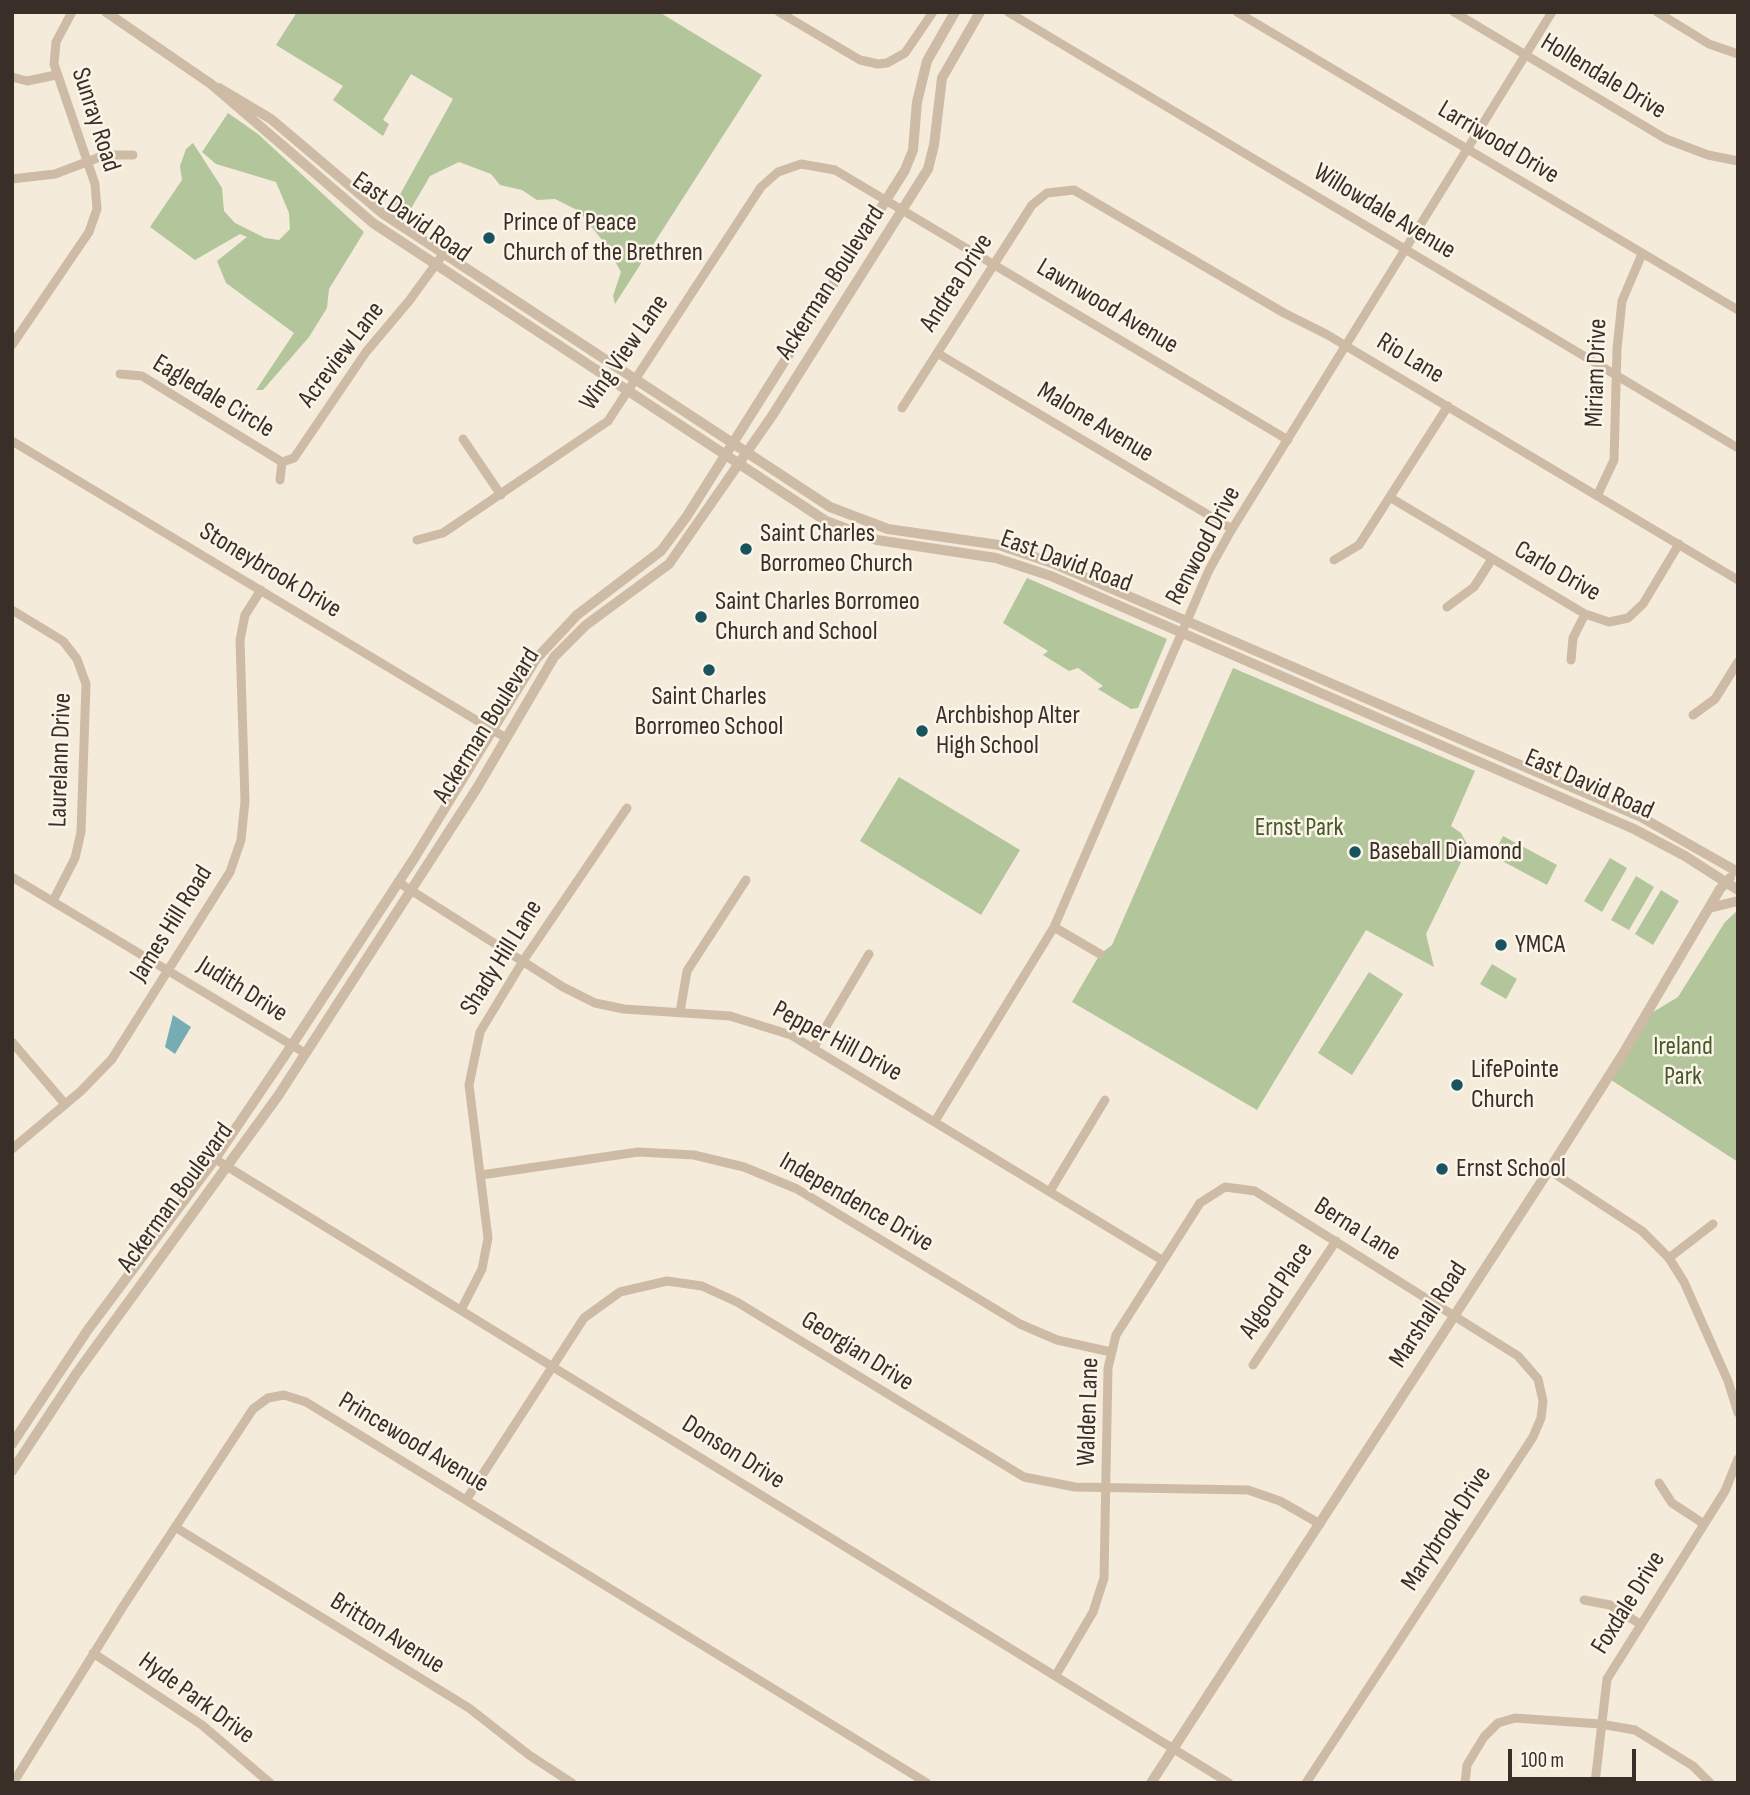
<!DOCTYPE html>
<style>
body{margin:0}
#map{position:relative;width:1750px;height:1795px;overflow:hidden;background:#f4ebdb;font-family:"Sofia Sans Condensed",sans-serif}
canvas{display:block}
.frame{position:absolute;inset:0;border:14px solid #392f28;pointer-events:none}
.scale{position:absolute;left:1508px;top:1749px;width:128px;height:32px;box-sizing:border-box;border:4px solid #392f28;border-top:0;padding-left:9px;font-size:21px;line-height:24px;white-space:nowrap;color:#392f28;-webkit-text-stroke:5px #fbf4e8;paint-order:stroke}
</style>
<div id="map">
<canvas width="1750" height="1795"></canvas>
<div class="frame"></div>
<div class="scale">100 m</div>
</div>
<script>
const ctx = document.querySelector('canvas').getContext('2d');
ctx.lineJoin = 'round';
function fill(path, color) { ctx.fillStyle = color; ctx.fill(path, 'evenodd'); }
const poly = rows => new Path2D(rows.map(r => 'M' + r).join(''));
function strokePath(path, color, width, dash) { ctx.strokeStyle = color; ctx.lineWidth = width; ctx.lineCap = dash ? 'butt' : 'round'; ctx.setLineDash(dash || []); ctx.stroke(path); }
function drawText(font, color, halo, rows, align = 'center') {
  ctx.font = font + ' "Sofia Sans Condensed",sans-serif'; ctx.lineWidth = 5; ctx.setLineDash([]); ctx.textBaseline = 'middle'; ctx.strokeStyle = halo; ctx.fillStyle = color; for (const [text, x, y, turn = 0] of rows) {
    ctx.save(); ctx.translate(x, y); ctx.rotate((+turn || 0) * Math.PI / 180); ctx.textAlign = isNaN(turn) ? turn : align; if (halo) ctx.strokeText(text, 0, 0); ctx.fillText(text, 0, 0); ctx.restore();
  }
}
fill(poly([
 [297,12,659,12,762,75,615,304,613,296,621,272,606,245,579,211,555,199,537,200,522,190,500,185,491,174,459,162,430,176,406,217,393,207,453,99,411,74,383,120,389,124,383,136,333,100,343,86,276,45],
 [228,113,258,134,364,232,329,289,327,308,309,337,263,390,256,390,294,333,226,283,217,261,247,237,240,234,195,260,150,227,182,180,180,166,186,149,193,143,222,188,224,211,235,223,265,238,279,240,290,229,289,213,276,182,216,164,202,152],
 [1027,578,1167,639,1138,708,1131,709,1098,689,1103,686,1078,668,1069,671,1043,655,1048,651,1003,623],
 [1233,668,1475,771,1451,826,1461,833,1467,844,1465,854,1426,934,1434,967,1366,930,1257,1110,1072,1002,1100,954,1112,945],
 [899,777,1020,850,981,915,860,841],
 [1503,836,1557,865,1547,885,1493,856],
 [1610,858,1627,868,1602,912,1584,901],
 [1636,876,1654,887,1629,930,1611,920],
 [1661,890,1679,901,1653,945,1635,934],
 [1738,910,1738,1162,1608,1078,1645,1017,1678,997,1725,922],
 [1492,964,1517,979,1506,999,1480,984],
 [1369,972,1403,994,1352,1075,1318,1053]
]), '#b3c59a');
fill(poly([
 [173,1015,191,1027,175,1054,165,1047]
]), '#78acb4');
strokePath(poly([
 [779,12,860,60,878,64,887,63,905,53,933,12],
 [1008,12,1738,448],
 [1237,12,1738,310],
 [1454,12,1666,139,1708,155,1738,161],
 [1657,12,1709,44,1738,54],
 [12,77,27,81,56,75],
 [12,179,55,174,105,155,133,155],
 [12,345,89,232,97,209,95,184,54,64,56,42,72,12],
 [937,353,1232,529],
 [120,374,142,376,282,462],
 [902,408,1032,205,1047,193,1074,190,1284,313,1326,334,1738,580],
 [463,439,501,495],
 [12,441,506,738],
 [282,462,294,458,366,352,409,301,444,253],
 [280,480,282,462],
 [1597,496,1614,460,1617,349,1622,301,1642,254],
 [1391,498,1585,614,1609,622,1628,618,1643,604,1679,544],
 [417,540,443,533,608,421,761,187,778,172,801,164,835,170,1288,440],
 [1334,560,1359,545,1448,406],
 [1447,607,1474,587,1492,559],
 [12,610,63,641,77,659,86,684,81,832,75,858,54,899],
 [1571,660,1573,638,1585,614],
 [1693,715,1715,699,1738,662],
 [12,877,305,1053],
 [398,882,563,987,595,1003,624,1009,730,1016,791,1035,1162,1260],
 [1054,927,1100,954],
 [680,1012,687,971,746,880],
 [12,1042,65,1104],
 [814,1047,869,954],
 [935,1121,1054,927,1209,570,1229,534,1552,12],
 [12,1149,81,1091,112,1059,230,872,241,840,245,801,240,640,245,615,261,590],
 [215,1159,1229,1783],
 [1549,1170,1642,1231,1669,1258,1684,1282,1728,1381,1738,1413],
 [481,1175,638,1152,694,1155,744,1167,797,1189,1020,1324,1057,1340,1111,1352],
 [1050,1191,1105,1100],
 [1669,1258,1713,1224],
 [461,1310,482,1269,488,1238,469,1085,480,1032,523,961,627,808],
 [1253,1365,1336,1241],
 [1659,1483,1672,1503,1704,1524],
 [466,1500,584,1318,620,1292,667,1281,702,1286,737,1302,1024,1477,1075,1487,1248,1490,1280,1501,1320,1524],
 [175,1527,469,1708,529,1755,572,1783],
 [1584,1600,1610,1605,1640,1624],
 [93,1653,202,1725,270,1783],
 [1056,1675,1093,1612,1104,1578,1108,1368,1116,1335,1200,1203,1225,1187,1255,1191,1518,1356,1538,1379,1543,1401,1541,1418,1533,1437,1306,1783],
 [13,1783,124,1605,253,1409,268,1398,284,1395,306,1402,927,1783],
 [1465,1783,1467,1765,1484,1737,1498,1723,1515,1718,1600,1724,1635,1730,1693,1766,1710,1783],
 [1595,1783,1607,1679,1725,1491,1738,1459]
]), '#cebba6', 9);
strokePath(poly([
 [106,12,211,84,373,223,826,521,877,540,996,558,1051,576,1634,829,1685,856,1738,890],
 [219,88,271,119,382,213,830,507,888,529,999,545,1052,563,1641,817,1738,872],
 [1709,908,1738,901],
 [12,1444,87,1331,215,1159,292,1045,415,857,536,659,577,615,661,551,687,516,905,170,913,150,917,102,927,61,955,12],
 [12,1471,76,1374,278,1096,477,788,554,657,586,625,669,564,772,416,928,169,934,145,942,78,980,12],
 [1151,1783,1549,1170,1621,1057,1720,889,1730,878]
]), '#cebba6', 10);
for (const [x, y, r, color] of [
 [489,238,7,"#19545e"],
 [746,549,7,"#19545e"],
 [701,617,7,"#19545e"],
 [709,670,7,"#19545e"],
 [922,731,7,"#19545e"],
 [1355,852,7,"#19545e"],
 [1501,945,7,"#19545e"],
 [1457,1085,7,"#19545e"],
 [1442,1169,7,"#19545e"]
]) { const dot = new Path2D(); dot.arc(x, y, r, 0, 2 * Math.PI); ctx.fillStyle = color; ctx.fill(dot); strokePath(dot, '#fbf4e8', 2.5); }
drawText('26px', '#392f28', '#fbf4e8', [
 ["Hollendale Drive",1603,77,31],
 ["Sunray Road",95,120,72],
 ["Larriwood Drive",1498,143,31],
 ["Willowdale Avenue",1384,212,31],
 ["East David Road",411,218,35],
 ["Ackerman Boulevard",831,283,-57],
 ["Andrea Drive",957,283,-57],
 ["Lawnwood Avenue",1107,307,31],
 ["Wing View Lane",625,353,-55],
 ["Acreview Lane",342,355,-53],
 ["Rio Lane",1410,359,31],
 ["Miriam Drive",1597,373,-88],
 ["Eagledale Circle",213,397,31],
 ["Malone Avenue",1095,423,31],
 ["Renwood Drive",1204,546,-62],
 ["East David Road",1066,562,20],
 ["Stoneybrook Drive",270,571,31],
 ["Carlo Drive",1557,572,30],
 ["Ackerman Boulevard",487,726,-58],
 ["Laurelann Drive",61,760,-88],
 ["East David Road",1589,785,24],
 ["James Hill Road",172,924,-58],
 ["Shady Hill Lane",502,958,-58],
 ["Judith Drive",242,990,32],
 ["Pepper Hill Drive",837,1042,28],
 ["Ackerman Boulevard",176,1198,-54],
 ["Independence Drive",856,1203,30],
 ["Berna Lane",1357,1230,32],
 ["Algood Place",1277,1291,-56],
 ["Marshall Road",1429,1315,-57],
 ["Georgian Drive",857,1352,32],
 ["Walden Lane",1089,1412,-88],
 ["Princewood Avenue",413,1443,31],
 ["Donson Drive",733,1453,32],
 ["Marybrook Drive",1447,1529,-57],
 ["Foxdale Drive",1629,1603,-58],
 ["Britton Avenue",387,1634,32],
 ["Hyde Park Drive",196,1699,36]
]);
drawText('26px', '#392f28', '#fbf4e8', [
 ["Prince of Peace",503,223],
 ["Church of the Brethren",503,253],
 ["Saint Charles",760,534],
 ["Borromeo Church",760,564],
 ["Saint Charles Borromeo",715,602],
 ["Church and School",715,632],
 ["Saint Charles",709,697,"center"],
 ["Borromeo School",709,727,"center"],
 ["Archbishop Alter",936,716],
 ["High School",936,746],
 ["Baseball Diamond",1369,852],
 ["YMCA",1515,945],
 ["LifePointe",1471,1070],
 ["Church",1471,1100],
 ["Ernst School",1456,1169]
], 'left');
drawText('26px', '#445a29', '#fbf4e8', [
 ["Ernst Park",1299,828],
 ["Ireland",1683,1047],
 ["Park",1683,1077]
]);
</script>
